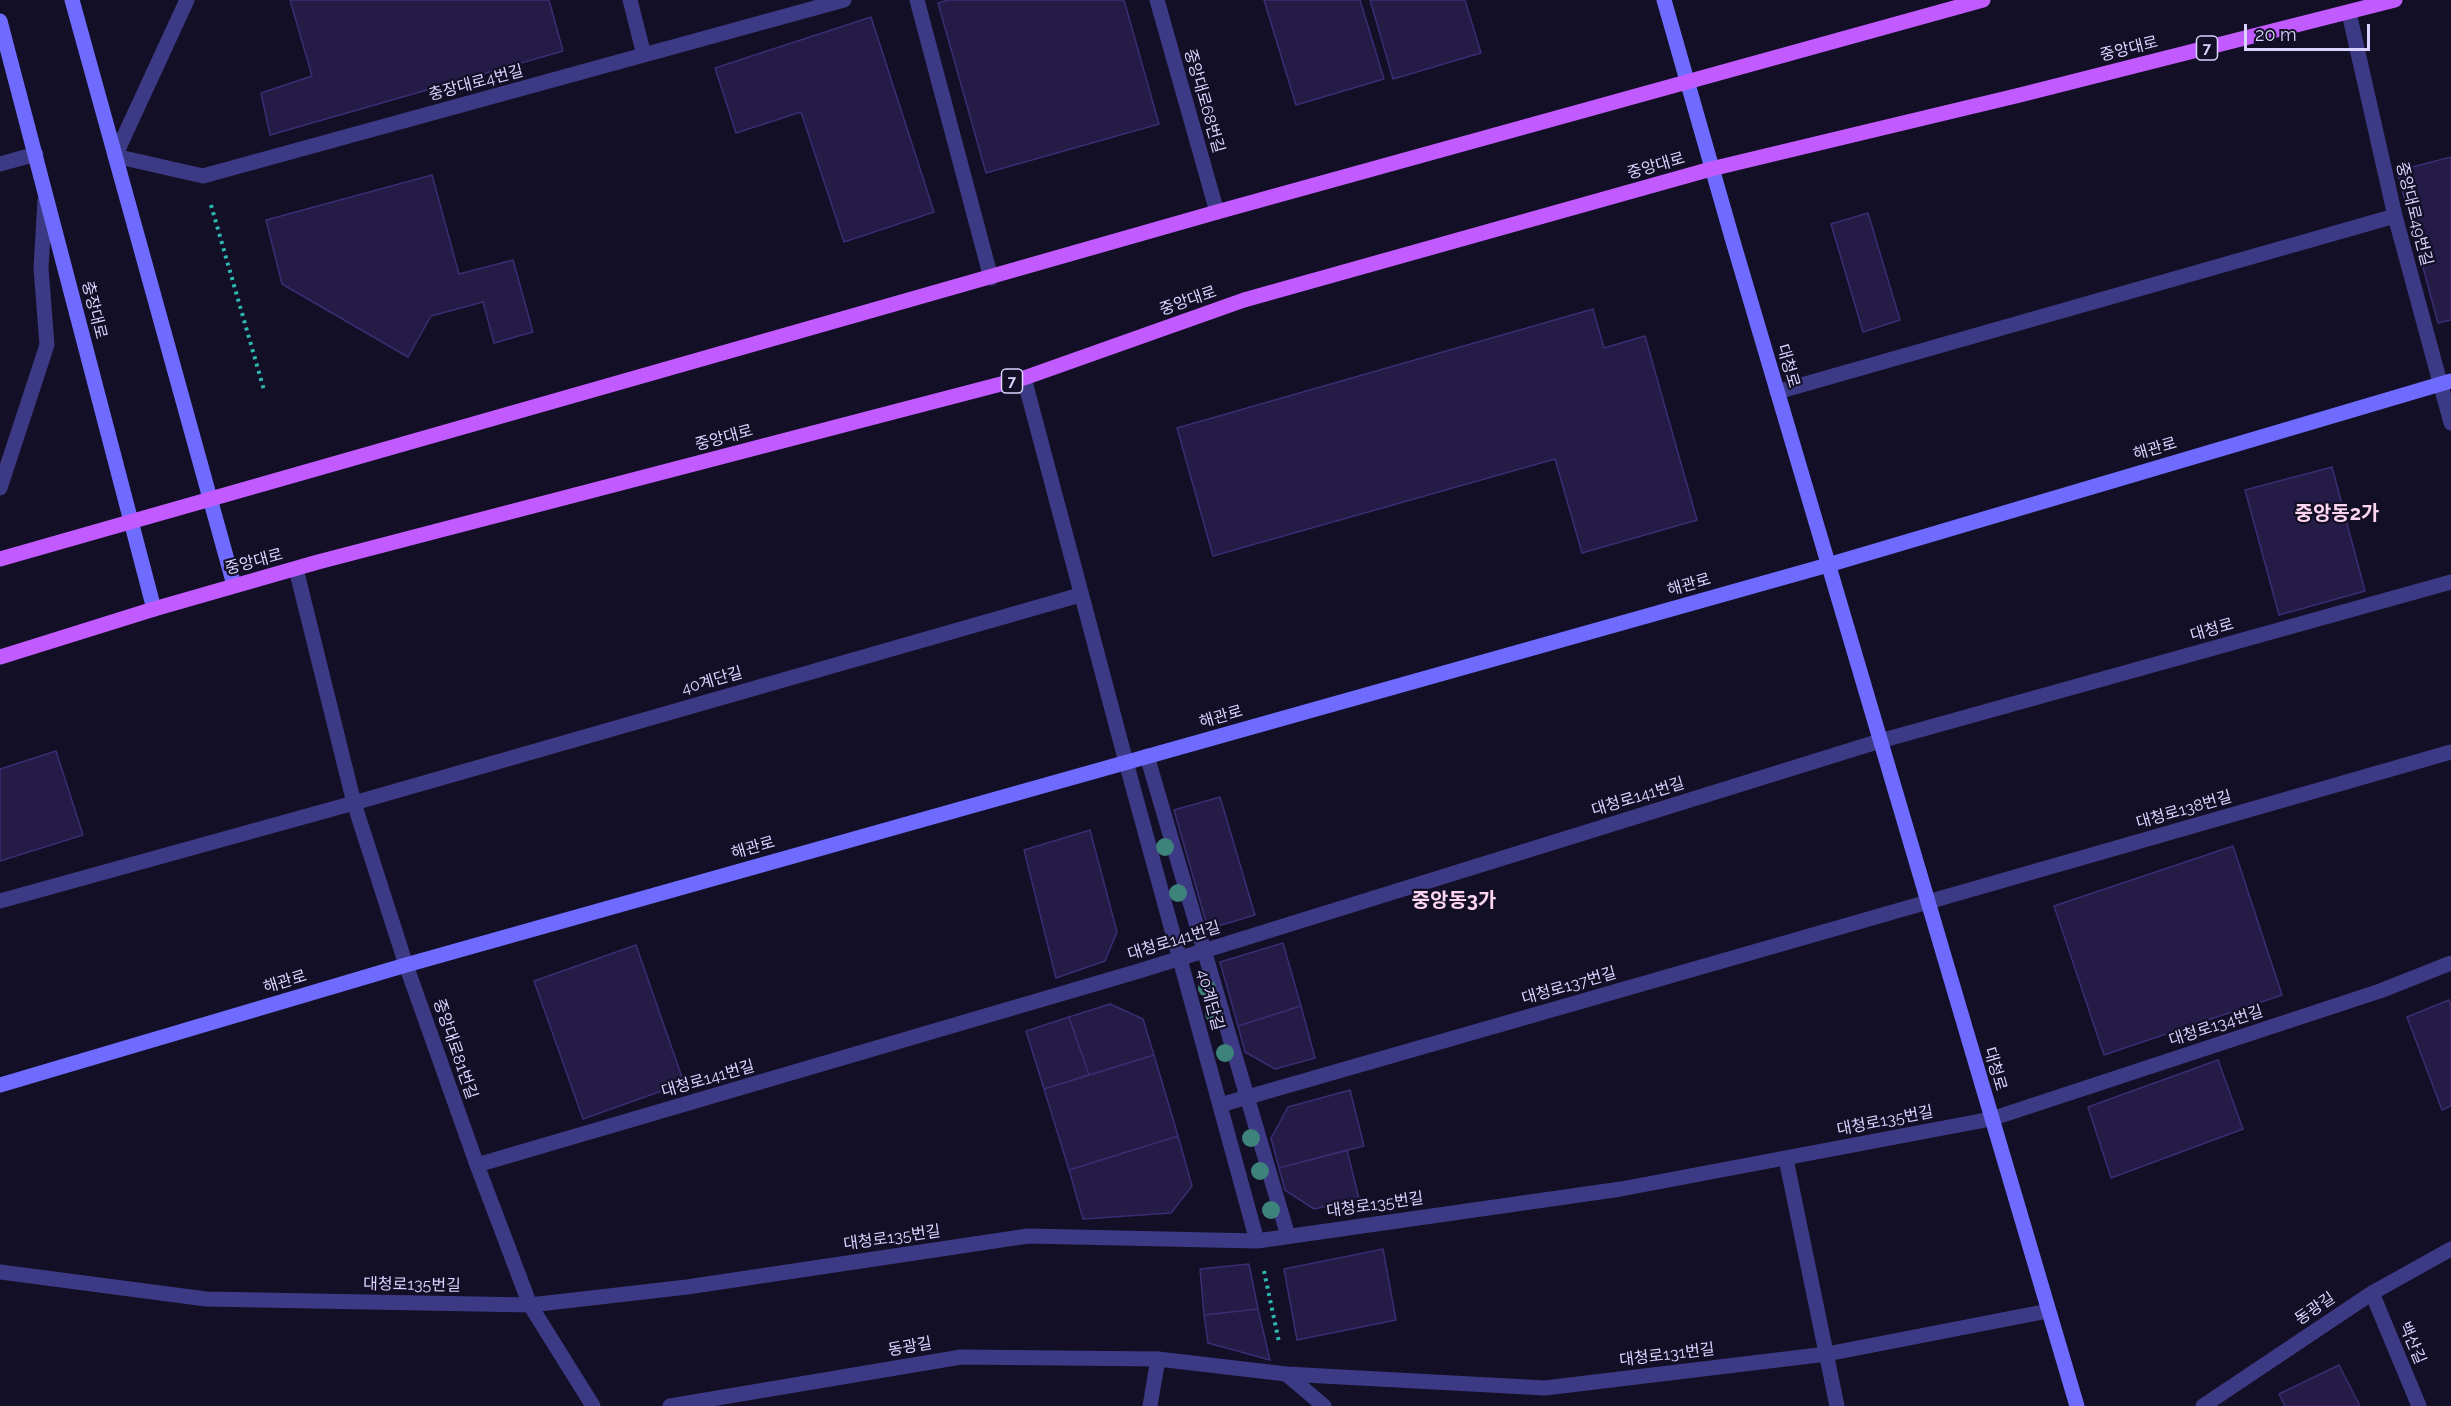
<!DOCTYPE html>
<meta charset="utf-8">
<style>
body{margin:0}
#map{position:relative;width:2451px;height:1406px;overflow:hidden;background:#130f26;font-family:Raleway,sans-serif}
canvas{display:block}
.scale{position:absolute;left:2244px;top:24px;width:126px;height:27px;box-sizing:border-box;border:3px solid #d9d4ff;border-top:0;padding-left:8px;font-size:18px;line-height:21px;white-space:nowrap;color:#d9d4ff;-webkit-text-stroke:4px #130f26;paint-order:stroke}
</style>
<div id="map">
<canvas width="2451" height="1406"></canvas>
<div class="scale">20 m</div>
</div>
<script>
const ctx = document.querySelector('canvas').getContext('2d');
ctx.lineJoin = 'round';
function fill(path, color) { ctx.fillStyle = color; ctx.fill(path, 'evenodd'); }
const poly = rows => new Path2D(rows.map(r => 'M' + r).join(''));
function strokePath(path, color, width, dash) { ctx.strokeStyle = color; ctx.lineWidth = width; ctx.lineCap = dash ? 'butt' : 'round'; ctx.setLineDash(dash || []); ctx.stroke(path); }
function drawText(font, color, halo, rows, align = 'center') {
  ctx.font = font + ' Raleway,"Noto Sans KR",sans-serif'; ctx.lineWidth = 4.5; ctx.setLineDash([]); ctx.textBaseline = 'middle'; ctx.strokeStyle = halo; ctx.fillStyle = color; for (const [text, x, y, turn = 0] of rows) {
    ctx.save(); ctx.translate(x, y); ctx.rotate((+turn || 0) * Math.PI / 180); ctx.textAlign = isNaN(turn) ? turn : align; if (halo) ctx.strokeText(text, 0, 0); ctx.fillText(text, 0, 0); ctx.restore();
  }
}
const building = poly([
 [290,0,549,0,563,51,270,135,261,93,312,76,290,0],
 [948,0,1124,0,1159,124,986,173,938,3,948,0],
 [1264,0,1360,0,1384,79,1296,105,1264,0],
 [1370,0,1465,0,1481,53,1393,79,1370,0],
 [871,17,934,212,844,242,801,112,736,133,715,68,871,17],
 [2451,157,2451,320,2438,323,2397,171,2451,157],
 [432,175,459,274,513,260,533,332,494,343,483,302,431,316,408,357,282,284,266,220,432,175],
 [1868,213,1900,320,1863,332,1831,224,1868,213],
 [1593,309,1604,348,1645,336,1697,520,1582,553,1555,459,1213,556,1177,428,1593,309],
 [2332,467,2365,591,2279,615,2245,490,2332,467],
 [56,751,83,835,0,861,0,769,56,751],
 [1220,797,1255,915,1208,929,1174,810,1220,797],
 [1090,830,1117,932,1105,961,1056,978,1024,850,1090,830],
 [2233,846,2282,995,2104,1055,2054,906,2233,846],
 [1283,943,1301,1006,1238,1026,1220,962,1283,943],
 [636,945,684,1083,583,1119,534,981,636,945],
 [2449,1000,2451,1006,2451,1106,2442,1110,2407,1017,2449,1000],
 [1110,1004,1143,1019,1154,1055,1089,1075,1069,1017,1110,1004],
 [1301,1006,1315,1058,1275,1069,1245,1052,1238,1026,1301,1006],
 [1069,1017,1089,1075,1044,1089,1026,1031,1069,1017],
 [1154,1055,1178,1136,1069,1170,1044,1089,1154,1055],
 [2218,1060,2243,1129,2111,1178,2088,1107,2218,1060],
 [1350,1090,1364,1146,1279,1168,1271,1138,1288,1107,1350,1090],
 [1178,1136,1192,1186,1171,1213,1083,1219,1069,1170,1178,1136],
 [1347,1150,1359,1199,1314,1209,1285,1190,1279,1168,1347,1150],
 [1383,1249,1396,1320,1297,1340,1284,1269,1383,1249],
 [1249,1264,1258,1309,1204,1315,1200,1269,1249,1264],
 [1258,1309,1270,1360,1208,1343,1204,1315,1258,1309],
 [2339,1365,2360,1406,2285,1406,2279,1394,2339,1365]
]);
fill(building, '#241b47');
strokePath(building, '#3b2d73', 1.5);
strokePath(poly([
 [211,205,264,390],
 [1264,1271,1279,1342]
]), '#2fb8b0', 4, [3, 4.5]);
strokePath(poly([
 [1786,1159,1837,1406],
 [1150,1406,1158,1359]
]), '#3d3a85', 15);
strokePath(poly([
 [1147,756,1288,1236]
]), '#3d3a85', 15);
strokePath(poly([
 [187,0,115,156,203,176,844,0],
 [630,0,644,55],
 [917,0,991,278],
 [1157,0,1217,212],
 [2349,13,2395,216,2451,423],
 [0,164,36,154],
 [1024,378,1126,762,1257,1241],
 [1777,392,2395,216],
 [0,488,47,345,41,268,45,200],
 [296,569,354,803,406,965,477,1165,530,1305,593,1406],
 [0,901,354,803,1080,595],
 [1220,1105,2451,752],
 [477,1165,1139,971,1880,741,2451,582],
 [0,1272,206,1299,530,1305,687,1287,1028,1236,1257,1241,1621,1189,1991,1119,2380,991,2451,963],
 [2372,1293,2419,1406],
 [1286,1374,1545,1388,1827,1354,2048,1311],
 [670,1406,961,1357,1158,1359,1286,1374,1324,1406],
 [2203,1406,2372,1293,2451,1249]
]), '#3d3a85', 15);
strokePath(poly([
 [72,0,234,585],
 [1664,0,1732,238,2077,1406],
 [0,21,154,609],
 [0,1085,406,965,1828,565,2451,381]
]), '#6f6bff', 15);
strokePath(poly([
 [0,559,1217,212,1983,0],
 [0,657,154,609,318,562,1024,378,1244,300,1711,169,2020,95,2395,0]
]), '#c25bff', 15);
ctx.fillStyle = '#3d827b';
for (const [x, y] of [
 [1165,847],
 [1178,893],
 [1207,988],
 [1214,1014],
 [1225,1053],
 [1251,1138],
 [1260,1171],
 [1271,1210]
]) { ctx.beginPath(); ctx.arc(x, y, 9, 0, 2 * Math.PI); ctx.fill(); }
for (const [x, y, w] of [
 [2207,48,21],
 [1012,381,21]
]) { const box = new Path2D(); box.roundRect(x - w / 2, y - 12, w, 24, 4.5); ctx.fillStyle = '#130f26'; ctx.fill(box); strokePath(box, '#d9d4ff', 1.5); }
drawText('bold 15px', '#d9d4ff', null, [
 ["7",2207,48],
 ["7",1012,381]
]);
drawText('16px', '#d9d4ff', '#130f26', [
 ["중앙대로",2129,49,-14],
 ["충장대로4번길",476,83,-15],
 ["중앙대로68번길",1204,101,74],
 ["중앙대로",1656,166,-16],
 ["중앙대로49번길",2414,214,76],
 ["중앙대로",1188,301,-19],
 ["충장대로",94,310,76],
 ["대청로",1788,366,74],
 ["중앙대로",724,438,-15],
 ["해관로",2155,449,-16],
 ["중앙대로",254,562,-15],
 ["해관로",1689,585,-16],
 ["대청로",2212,630,-16],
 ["40계단길",712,681,-16],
 ["해관로",1221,717,-16],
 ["대청로141번길",1638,797,-17],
 ["대청로138번길",2184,810,-16],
 ["해관로",753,848,-16],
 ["대청로141번길",1174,941,-17],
 ["해관로",285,982,-17],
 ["대청로137번길",1569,986,-16],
 ["40계단길",1210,1000,75],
 ["대청로134번길",2216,1026,-18],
 ["중앙대로81번길",455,1049,71],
 ["대청로",1995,1069,74],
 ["대청로141번길",708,1079,-16],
 ["대청로135번길",1885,1121,-11],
 ["대청로135번길",1375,1205,-8],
 ["대청로135번길",892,1238,-8],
 ["대청로135번길",412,1285,1],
 ["동광길",2315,1309,-34],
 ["백산길",2412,1343,67],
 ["동광길",910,1347,-10],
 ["대청로131번길",1667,1355,-7]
]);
drawText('bold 20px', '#ffd6f0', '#130f26', [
 ["중앙동2가",2337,514],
 ["중앙동3가",1454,901]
]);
</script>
